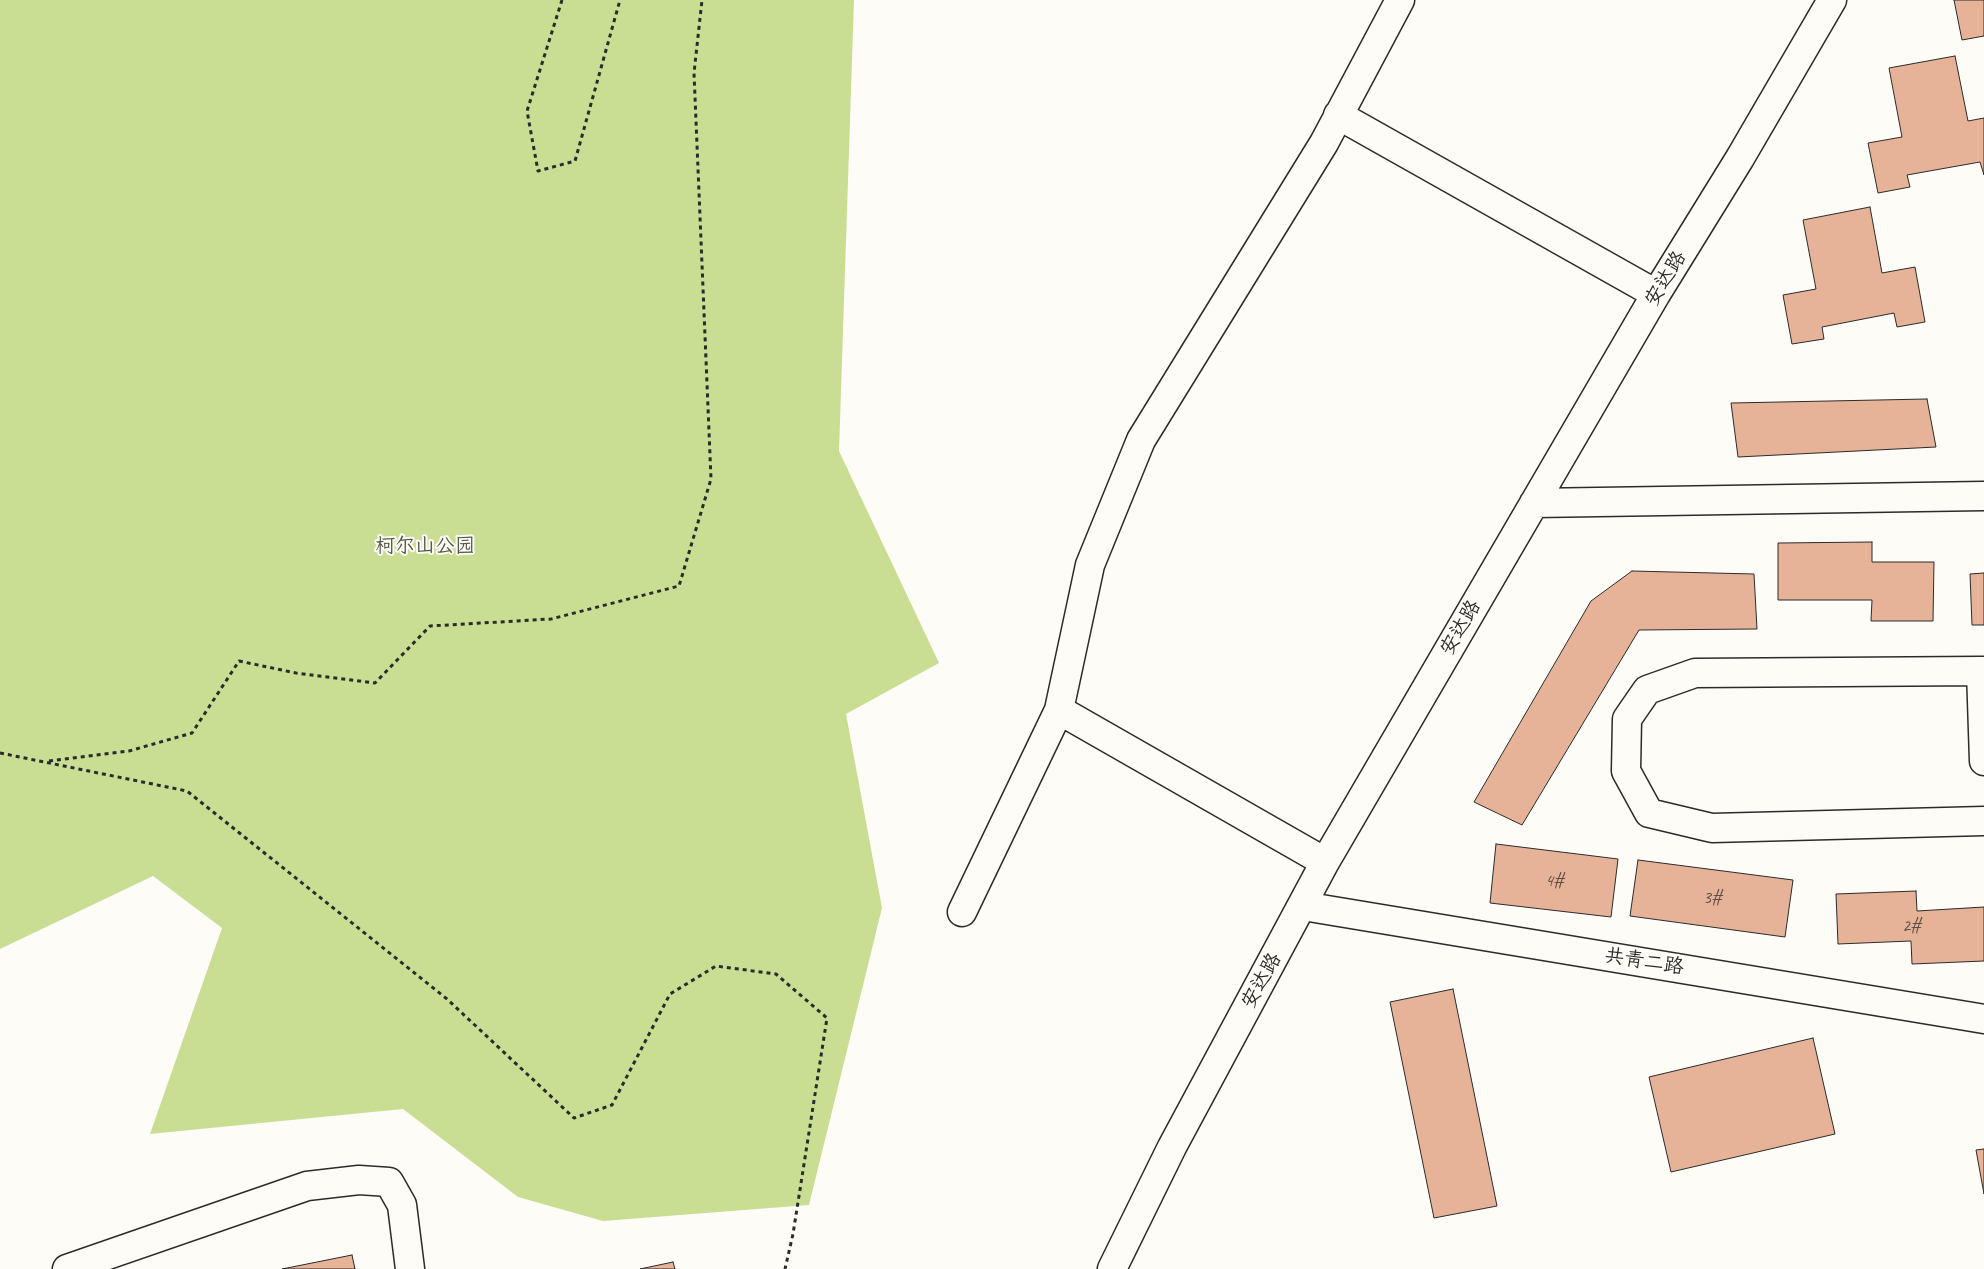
<!DOCTYPE html>
<meta charset="utf-8">
<style>
body{margin:0}
canvas{display:block;background:#fdfcf7}
</style>
<canvas width="1984" height="1269"></canvas>
<script>
const ctx = document.querySelector('canvas').getContext('2d');
ctx.lineJoin = 'round';
function fill(path, color) { ctx.fillStyle = color; ctx.fill(path, 'evenodd'); }
const poly = rows => new Path2D(rows.map(r => 'M' + r).join(''));
function strokePath(path, color, width, dash) { ctx.strokeStyle = color; ctx.lineWidth = width; ctx.lineCap = dash ? 'butt' : 'round'; ctx.setLineDash(dash || []); ctx.stroke(path); }
function drawText(font, color, halo, rows, align = 'center') {
  ctx.font = font + ' Caveat,"LXGW WenKai TC",sans-serif'; ctx.lineWidth = 4; ctx.setLineDash([]); ctx.textBaseline = 'middle'; ctx.strokeStyle = halo; ctx.fillStyle = color; for (const [text, x, y, turn = 0] of rows) {
    ctx.save(); ctx.translate(x, y); ctx.rotate((+turn || 0) * Math.PI / 180); ctx.textAlign = isNaN(turn) ? turn : align; if (halo) ctx.strokeText(text, 0, 0); ctx.fillText(text, 0, 0); ctx.restore();
  }
}
fill(poly([
 [0,0,854,0,839,451,939,663,846,714,882,908,809,1205,603,1221,518,1197,403,1109,150,1134,222,928,153,876,0,949]
]), '#cade93');
const building = poly([
 [1954,0,1984,0,1984,36,1962,40,1954,0],
 [1955,56,1968,121,1984,118,1984,175,1980,162,1907,175,1910,187,1878,193,1868,143,1902,137,1889,68,1955,56],
 [1870,207,1882,273,1915,267,1925,322,1897,327,1894,313,1822,327,1824,339,1792,344,1783,295,1816,289,1803,220,1870,207],
 [1927,399,1936,447,1738,457,1731,403,1927,399],
 [1872,542,1872,562,1934,562,1933,621,1871,621,1872,600,1778,600,1778,543,1872,542],
 [1632,571,1754,574,1757,629,1639,630,1522,825,1474,802,1591,601,1632,571],
 [1984,573,1984,625,1972,625,1970,574,1984,573],
 [1496,844,1618,859,1611,917,1490,903,1496,844],
 [1638,860,1793,880,1785,937,1630,916,1638,860],
 [1916,891,1917,911,1984,907,1984,961,1912,964,1911,941,1838,944,1836,894,1916,891],
 [1453,989,1497,1206,1434,1218,1390,1002,1453,989],
 [1813,1038,1835,1134,1671,1172,1649,1077,1813,1038],
 [1984,1149,1984,1194,1976,1150,1984,1149],
 [352,1255,355,1269,282,1269,352,1255],
 [673,1262,675,1269,640,1269,673,1262]
]);
fill(building, '#e6b399');
strokePath(building, '#2b2b2b', 1);
const minor = poly([
 [1338,115,1656,294],
 [1534,503,1984,496],
 [1981,671,1695,673,1647,690,1627,719,1626,771,1649,813,1712,828,1984,821],
 [1984,671,1981,671,1984,761],
 [1325,862,1059,710,1090,565,1141,440,1324,143,1400,0],
 [1303,906,1984,1019],
 [962,912,1059,710],
 [67,1269,307,1186,359,1180,389,1182,402,1205,410,1269],
 [1112,1269,1172,1147,1325,862,1656,294,1740,158,1832,0]
]);
strokePath(minor, '#2b2b2b', 31);
strokePath(poly([
 [562,0,527,111,538,171,575,161,620,0],
 [0,753,187,791,447,999,574,1118,612,1105,670,994,716,966,776,974,827,1018,793,1234,785,1269],
 [49,761,129,751,192,733,239,661,296,673,375,683,430,626,551,619,679,586,711,479,694,73,702,0]
]), '#2b2b2b', 3, [4, 4]);
strokePath(minor, '#fdfcf7', 28);
drawText('18px', '#5a4d46', null, [
 ["4#",1554,881],
 ["3#",1712,898],
 ["2#",1911,926]
]);
drawText('20px', '#2b2b2b', '#fdfcf7', [
 ["安达路",1666,279,-59],
 ["安达路",1461,628,-60],
 ["共青二路",1644,962,9],
 ["安达路",1262,981,-61]
]);
drawText('20px', '#535845', '#fdfcf7', [
 ["柯尔山公园",425,547]
]);
</script>
